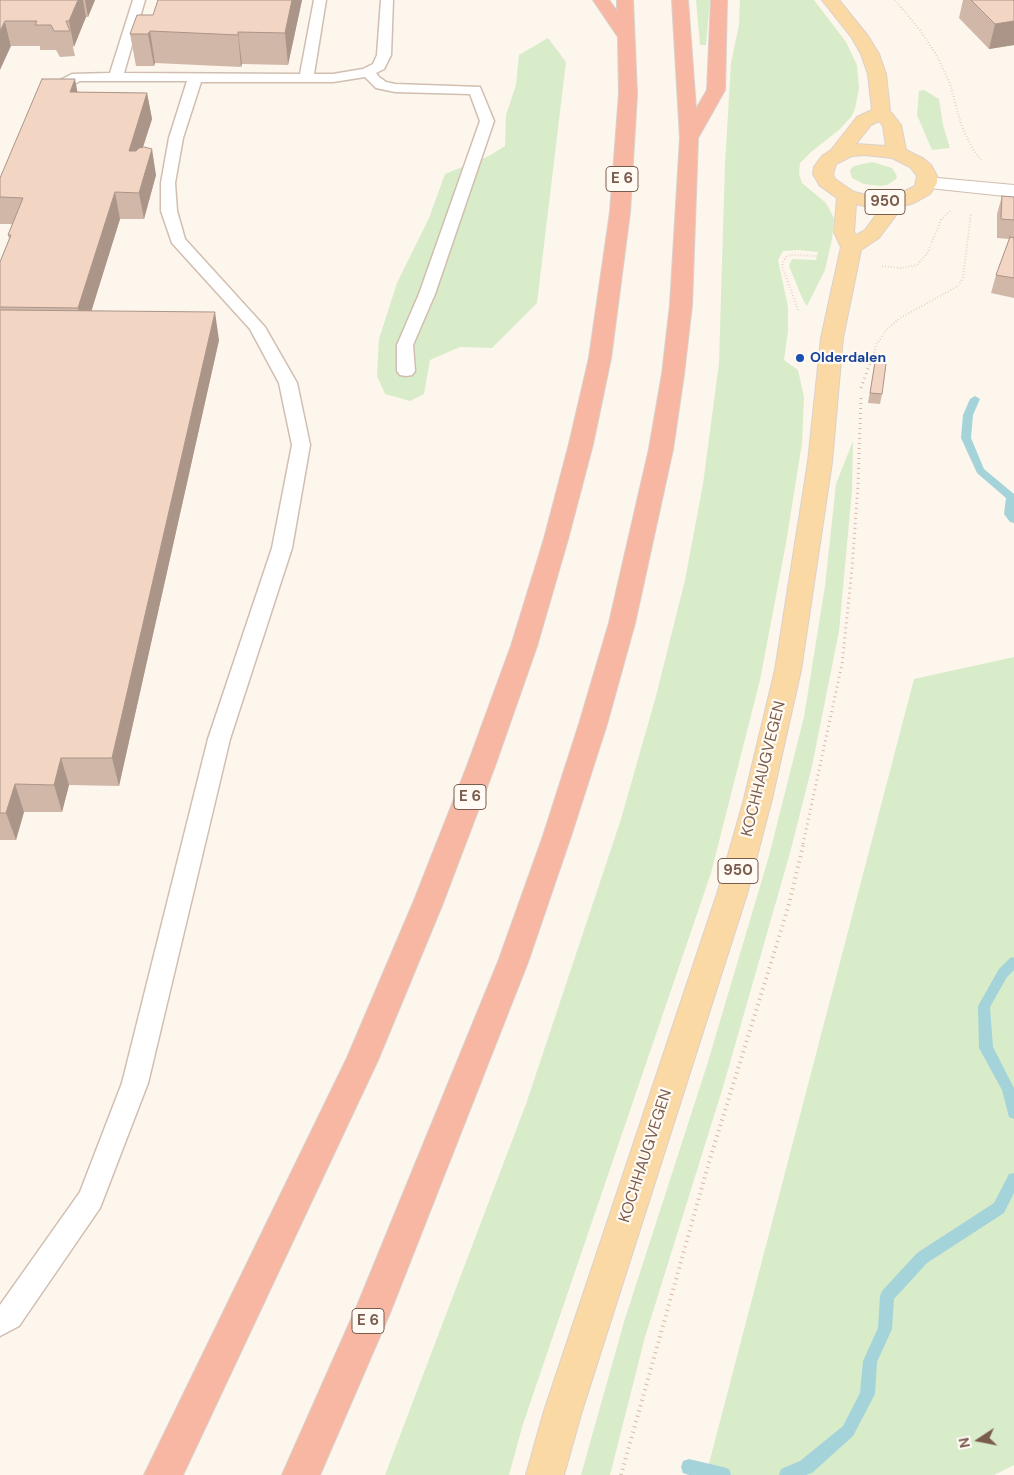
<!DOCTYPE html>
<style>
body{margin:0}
#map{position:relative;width:1014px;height:1475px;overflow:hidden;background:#fdf6ec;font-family:"DM Sans",sans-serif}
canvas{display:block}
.north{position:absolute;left:954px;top:1415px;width:50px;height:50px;-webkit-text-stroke:4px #fffaf3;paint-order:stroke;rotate:259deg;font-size:14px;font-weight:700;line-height:20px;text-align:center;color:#7a5c4d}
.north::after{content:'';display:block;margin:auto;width:18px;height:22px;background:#7a5c4d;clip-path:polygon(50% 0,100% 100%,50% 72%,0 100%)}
</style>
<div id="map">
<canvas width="1014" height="1475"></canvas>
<div class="north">N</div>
</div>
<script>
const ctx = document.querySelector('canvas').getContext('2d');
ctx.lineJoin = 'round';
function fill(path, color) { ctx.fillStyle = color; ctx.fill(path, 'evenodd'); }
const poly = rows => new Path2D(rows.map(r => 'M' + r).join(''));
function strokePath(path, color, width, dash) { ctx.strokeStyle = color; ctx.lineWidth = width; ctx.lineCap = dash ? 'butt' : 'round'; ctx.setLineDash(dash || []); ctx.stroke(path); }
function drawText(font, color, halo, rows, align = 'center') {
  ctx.font = font + ' "DM Sans",sans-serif'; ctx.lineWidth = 4.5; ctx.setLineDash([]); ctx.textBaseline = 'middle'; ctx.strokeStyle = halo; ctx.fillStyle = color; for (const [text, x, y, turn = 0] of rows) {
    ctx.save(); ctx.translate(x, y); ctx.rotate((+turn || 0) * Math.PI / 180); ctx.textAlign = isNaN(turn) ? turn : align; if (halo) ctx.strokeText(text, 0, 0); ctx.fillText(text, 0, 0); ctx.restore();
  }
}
fill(poly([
 [696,0,710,0,706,45,700,45],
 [740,0,814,0,846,42,857,65,859,88,855,109,851,117,839,130,811,152,800,163,799,174,802,183,826,203,834,218,832,239,825,270,807,306,803,300,789,266,792,259,816,260,818,252,799,250,783,251,778,260,788,307,788,331,784,360,798,370,804,397,802,443,786,543,760,680,711,873,523,1424,509,1475,385,1475,526,1104,621,819,656,696,685,580,703,484,719,363,725,164,731,63,739,25],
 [548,38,566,62,537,303,492,348,460,347,430,360,424,394,410,401,385,394,377,376,379,339,397,283,429,218,445,174,489,156,505,146,506,115,516,85,519,55],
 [924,90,939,99,943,125,950,148,932,150,917,115,919,91],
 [872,162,892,168,897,176,896,179,887,185,880,186,864,184,852,178,850,170,854,166],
 [853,441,852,490,839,631,812,766,790,853,723,1087,645,1337,610,1475,581,1475,624,1322,707,1065,769,856,804,717,825,586,836,484],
 [1014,657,1014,1465,994,1475,706,1475,914,679]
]), '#d8ecc9');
fill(poly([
 [975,396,980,399,973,415,971,438,984,469,1014,494,1014,523,1010,522,1004,514,1006,498,977,473,961,438,963,415,970,399,975,396],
 [1014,957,1014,970,1007,977,990,1007,993,1047,1014,1088,1014,1119,1009,1117,1002,1090,979,1048,978,1006,999,969,1010,958,1014,957],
 [1014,1173,1014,1193,1004,1213,927,1263,894,1299,892,1329,877,1362,875,1394,853,1436,812,1473,806,1475,779,1475,781,1469,800,1461,843,1426,860,1393,863,1361,878,1328,880,1296,882,1291,917,1253,994,1203,1009,1174,1014,1173],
 [689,1459,723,1467,729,1469,731,1475,689,1475,683,1473,681,1467,683,1461,689,1459]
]), '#a5d3da');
const lane = poly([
 [133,0,145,0,124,73,300,74,314,0,326,0,314,74,333,74,363,69,373,64,377,55,381,0,393,0,391,55,384,69,376,73,379,77,386,82,395,84,480,87,494,121,435,294,413,345,415,371,412,375,406,376,400,375,397,371,397,345,419,294,480,121,470,94,395,92,376,88,365,77,333,82,201,82,183,138,175,183,177,211,185,239,265,327,297,383,310,445,292,548,230,739,148,1083,100,1208,19,1326,0,1336,0,1305,80,1192,122,1083,208,739,272,548,292,445,279,383,250,329,172,243,161,211,161,183,169,138,187,81,80,81,53,95,43,95,41,92,43,89,72,74,110,73,133,0]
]);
const street = poly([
 [927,177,1014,185,1014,197,920,187,917,183,920,179,927,177]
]);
const primary = poly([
 [822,0,839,0,868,36,879,54,886,74,890,111,901,125,906,150,924,159,931,165,937,176,937,183,930,194,914,203,903,206,879,238,861,250,843,338,832,462,801,670,772,799,747,894,582,1411,564,1475,526,1475,544,1411,717,894,744,799,775,670,808,462,821,338,841,247,834,232,837,198,820,186,813,174,814,167,822,156,831,150,857,117,872,110,868,74,861,54,852,38,822,0],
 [879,121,883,126,886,146,856,144,871,125,879,121],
 [865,155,892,158,910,167,917,176,915,186,895,196,871,196,854,192,835,179,833,174,836,164,852,156,865,155],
 [856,204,871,208,881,208,865,230,856,235,854,232,856,204]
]);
const highway = poly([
 [593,0,609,0,617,11,617,0,633,0,637,94,630,212,611,358,593,444,568,539,537,646,495,766,443,903,378,1060,183,1475,144,1475,347,1058,413,903,467,766,511,646,544,539,569,444,589,358,610,212,619,94,618,37,593,0],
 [672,0,688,0,696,109,707,90,711,0,727,0,725,90,698,138,692,305,684,374,673,449,635,623,607,724,571,836,528,962,390,1313,320,1475,282,1475,357,1306,498,962,543,836,579,724,609,623,649,449,662,374,670,305,680,138,672,0]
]);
strokePath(lane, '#d1beb0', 3);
strokePath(street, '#d1beb0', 2);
strokePath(primary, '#dad1cd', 2);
strokePath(highway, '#dad1cd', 2);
strokePath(poly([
 [895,0,920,30,937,56,950,84,961,124,972,148,981,160],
 [882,266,900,268,917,265,927,254,941,220,950,211],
 [798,310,782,266,784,260,787,256,792,255,817,256],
 [870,364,877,344,886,330,900,318,958,286,963,278,971,213]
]), '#d9b8a5', 2, [0.5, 2.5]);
strokePath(poly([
 [861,388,870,363],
 [803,844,842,664,852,569,858,485,861,397]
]), '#d9b8a5', 3, [1, 4]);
strokePath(poly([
 [621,1475,709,1162,788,908,804,842]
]), '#d9b8a5', 4, [1, 4.5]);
fill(lane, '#fff');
fill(street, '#fff');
fill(primary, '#fbd9a5');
fill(highway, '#f7b7a3');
fill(poly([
 [0,0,95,0,88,17,86,17,73,47,75,56,60,57,56,50,40,50,40,46,11,46],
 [302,0,288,65,242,64,241,67,155,63,154,66,136,66,130,34,153,15],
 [963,0,1014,0,1014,45,989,49,959,18],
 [77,92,147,93,152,119,143,147,156,175,144,219,120,219,91,311,219,340,119,786,69,785,62,812,24,812,16,840,0,840,0,262,9,239,8,235,12,224,0,224,0,178],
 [1002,196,1014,197,1014,298,991,293,996,275,1009,239,997,238,997,214],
 [875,362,882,394,880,404,868,403]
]), '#d1b7a8');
fill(poly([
 [78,0,83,0,86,17,74,47,69,21],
 [85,0,95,0,88,17],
 [292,0,302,0,288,65,285,33],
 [5,21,11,46,0,70,0,31],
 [1014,21,1014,45,989,49,995,24],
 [150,31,155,63,154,66,148,34],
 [238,32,242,64,241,67,238,35],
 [75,79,80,105,70,92],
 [147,93,152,119,133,178,129,151],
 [152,149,156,175,144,219,139,193],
 [115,192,120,219,84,335,78,308],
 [215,312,219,340,119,786,112,758],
 [61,758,69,785,62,812,54,785],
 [15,784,24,812,16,840,6,813]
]), '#aa9588');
const building = poly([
 [0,0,78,0,69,21,66,21,70,31,54,31,51,25,35,25,37,21,5,21,0,31,0,0],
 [158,0,292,0,285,33,238,32,238,35,150,31,148,34,130,34,137,15,153,15,158,0],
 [971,0,1013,0,1014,1,1014,21,995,24,971,0],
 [42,79,75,79,70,92,147,93,129,151,136,151,139,148,144,147,152,149,139,193,115,192,78,308,0,307,0,262,11,235,8,235,23,198,0,197,0,178,42,79],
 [1002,196,1014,197,1014,220,1001,219,1002,196],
 [1010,237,1014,238,1014,278,996,275,1010,237],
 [0,310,215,312,112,758,61,758,54,785,15,784,6,813,0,813,0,310],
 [875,362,886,364,882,394,870,393,875,362]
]);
fill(building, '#f3d5c3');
strokePath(building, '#aa9588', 1);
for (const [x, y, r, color] of [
 [800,358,5,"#1a4fb4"]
]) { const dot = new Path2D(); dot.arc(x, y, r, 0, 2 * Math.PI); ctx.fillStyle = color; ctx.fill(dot); strokePath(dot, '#fffaf3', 2); }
drawText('bold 14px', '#164399', '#fffaf3', [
 ["Olderdalen",810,358]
], 'left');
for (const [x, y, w] of [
 [622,179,32],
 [885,202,40],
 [470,797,32],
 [738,871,40],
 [368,1321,32]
]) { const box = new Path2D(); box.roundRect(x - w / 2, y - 12.5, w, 25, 4); ctx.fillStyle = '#fffaf3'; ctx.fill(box); strokePath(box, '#7a5c4d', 1); }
drawText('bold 15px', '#7a5c4d', null, [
 ["E 6",622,179],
 ["950",885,202],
 ["E 6",470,797],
 ["950",738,871],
 ["E 6",368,1321]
]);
drawText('16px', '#7a5c4d', '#fffaf3', [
 ["KOCHHAUGVEGEN",764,769,-76],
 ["KOCHHAUGVEGEN",646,1156,-72]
]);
</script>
